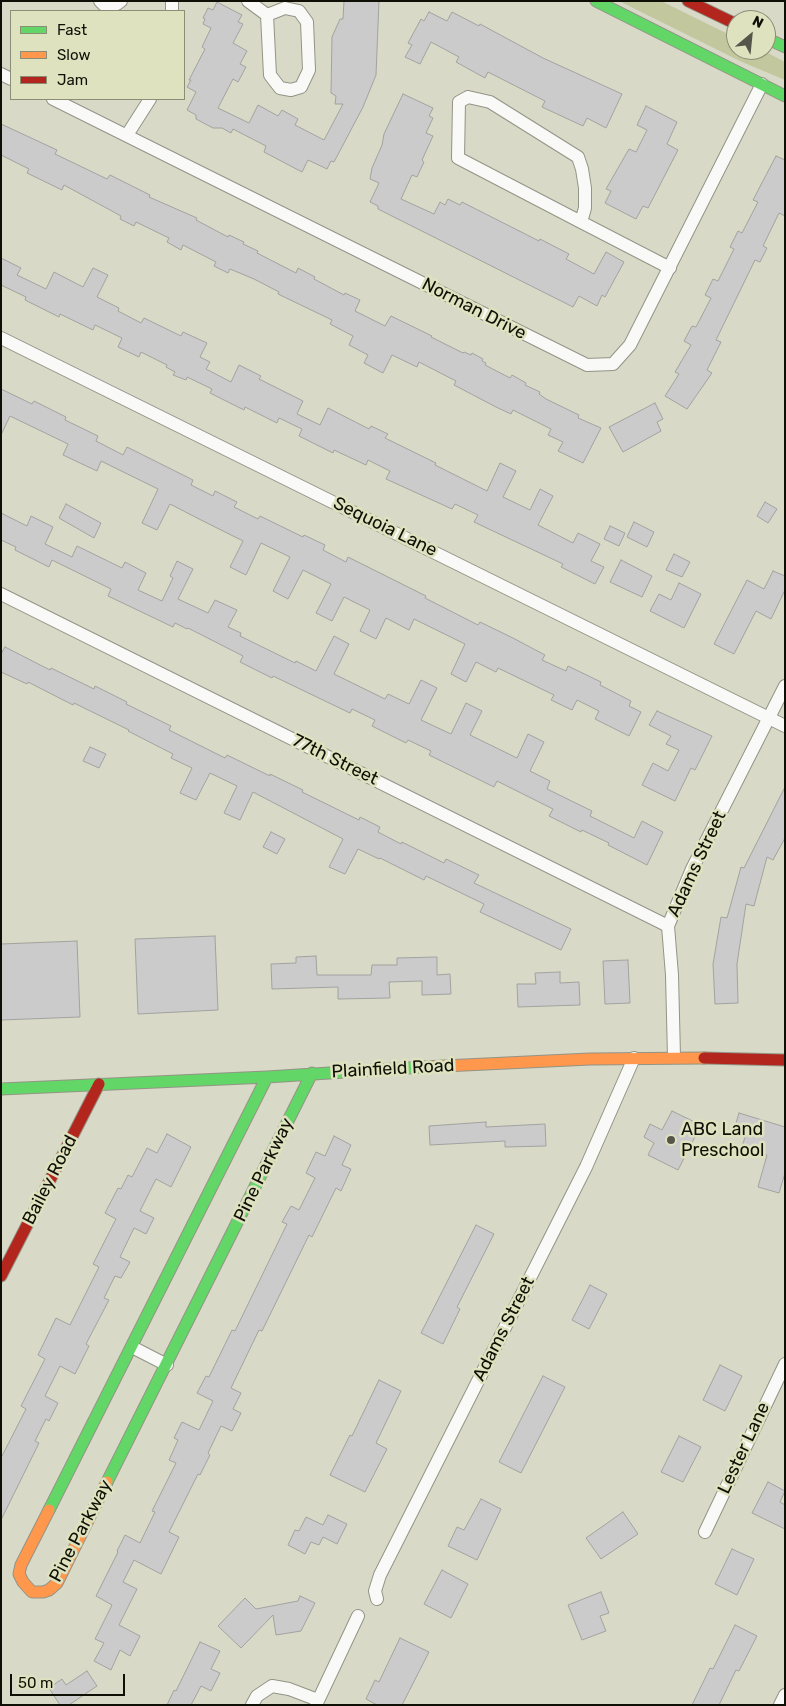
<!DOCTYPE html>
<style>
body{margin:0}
#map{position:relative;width:786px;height:1706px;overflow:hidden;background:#d8dac7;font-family:Rubik,sans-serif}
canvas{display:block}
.frame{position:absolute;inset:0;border:2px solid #0f0f05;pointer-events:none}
.legend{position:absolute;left:10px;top:10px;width:175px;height:90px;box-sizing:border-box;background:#dee2bf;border:1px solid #8b8e75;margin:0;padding:6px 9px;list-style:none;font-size:15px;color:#0f0f05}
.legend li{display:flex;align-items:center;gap:10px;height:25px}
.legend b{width:25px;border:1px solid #8b8e75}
.north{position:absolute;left:726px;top:10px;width:50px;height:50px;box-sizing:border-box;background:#dee2bf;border:1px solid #8b8e75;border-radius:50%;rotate:28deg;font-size:14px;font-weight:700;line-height:20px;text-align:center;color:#0f0f05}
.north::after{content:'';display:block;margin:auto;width:18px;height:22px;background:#555649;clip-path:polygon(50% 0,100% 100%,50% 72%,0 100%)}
.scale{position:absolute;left:10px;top:1674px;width:115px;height:22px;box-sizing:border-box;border:2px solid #0f0f05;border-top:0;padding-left:6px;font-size:15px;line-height:18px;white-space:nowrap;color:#0f0f05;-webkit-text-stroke:4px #dee2bf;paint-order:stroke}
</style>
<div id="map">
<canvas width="786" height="1706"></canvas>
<div class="frame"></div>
<ul class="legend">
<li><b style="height:6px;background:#63d668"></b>Fast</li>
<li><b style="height:6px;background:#ff974d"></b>Slow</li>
<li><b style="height:6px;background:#b3261e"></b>Jam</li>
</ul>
<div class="north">N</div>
<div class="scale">50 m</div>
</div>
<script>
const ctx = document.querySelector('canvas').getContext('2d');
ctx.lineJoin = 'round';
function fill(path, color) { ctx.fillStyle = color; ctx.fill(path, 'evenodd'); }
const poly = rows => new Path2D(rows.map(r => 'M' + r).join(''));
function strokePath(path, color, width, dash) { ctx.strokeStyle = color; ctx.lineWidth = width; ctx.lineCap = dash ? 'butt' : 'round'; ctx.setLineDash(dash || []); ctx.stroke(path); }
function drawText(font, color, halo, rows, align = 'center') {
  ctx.font = font + ' Rubik,sans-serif'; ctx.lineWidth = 5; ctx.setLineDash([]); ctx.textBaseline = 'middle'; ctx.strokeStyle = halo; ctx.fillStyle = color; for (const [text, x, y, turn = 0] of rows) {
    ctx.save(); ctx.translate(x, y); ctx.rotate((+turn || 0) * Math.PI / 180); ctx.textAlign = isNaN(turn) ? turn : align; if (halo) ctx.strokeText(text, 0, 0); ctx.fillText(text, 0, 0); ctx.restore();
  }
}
fill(poly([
 [619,1,661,1,736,38,736,50,762,50,785,62,785,80,742,62]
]), '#c3c79e');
const building = poly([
 [344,1,379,1,376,75,363,107,334,162,331,161,327,169,308,160,302,172,264,152,266,146,233,129,231,133,222,128,213,128,196,119,196,115,187,110,196,92,187,87,191,80,189,80,205,49,202,47,211,28,203,24,205,19,203,18,208,8,213,10,217,2,242,15,238,22,243,24,233,43,247,51,240,64,246,67,238,82,233,79,218,108,249,123,258,105,278,116,282,110,298,119,295,125,324,140,343,104,335,104,336,96,331,93,332,37,340,19,343,19,344,1],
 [429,12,447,21,452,12,479,26,480,24,543,58,622,94,606,128,587,118,583,126,542,107,545,101,488,72,485,78,456,62,459,57,431,42,420,64,405,57,412,45,408,43,421,19,424,21,429,12],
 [403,94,433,108,429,116,433,118,426,133,433,136,422,160,424,162,417,177,412,175,401,199,434,214,440,202,445,205,448,199,460,205,462,202,539,241,540,239,569,254,566,259,594,274,606,252,624,262,605,297,602,295,597,306,579,296,573,307,378,209,378,206,370,202,379,183,370,179,372,168,382,145,384,134,403,94],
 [646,106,677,122,667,144,678,150,648,208,643,206,636,219,605,203,611,191,606,189,629,149,636,152,647,130,637,125,646,106],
 [1,124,57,150,55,154,107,179,110,175,150,195,149,197,197,218,196,220,228,237,229,235,244,242,243,244,258,251,257,253,296,273,298,268,315,277,314,279,344,295,345,293,360,300,355,311,385,326,391,316,432,336,431,337,463,353,464,352,471,355,472,353,483,359,482,361,486,363,485,365,510,378,512,375,526,383,525,385,540,392,539,394,546,399,579,415,578,418,601,428,583,463,558,451,563,442,548,435,551,429,513,410,511,414,496,407,454,385,456,381,419,362,417,367,392,355,383,373,364,363,368,355,349,345,353,336,330,324,332,320,278,294,279,292,254,279,230,269,228,273,214,266,216,262,183,245,181,250,167,242,169,238,136,222,134,226,120,219,121,216,64,185,62,190,27,173,29,169,1,155,1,124],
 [776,156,785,160,785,216,779,213,763,246,767,248,760,262,755,260,716,340,721,342,707,370,712,373,687,409,665,396,679,374,675,372,691,345,684,341,692,326,696,327,711,298,705,295,713,279,718,281,734,249,730,247,738,231,742,233,758,202,753,200,776,156],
 [1,258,21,268,17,275,46,289,54,272,83,287,93,268,108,275,97,297,119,308,118,311,141,323,144,318,181,336,183,332,207,343,200,357,210,362,206,369,231,382,239,365,261,376,259,379,303,401,297,414,320,425,328,408,369,429,371,426,388,434,385,438,436,463,435,465,487,491,500,463,516,471,503,497,530,510,540,489,553,496,538,525,573,543,578,533,600,544,591,561,604,567,595,584,561,567,563,564,474,522,478,515,455,504,452,509,386,479,390,471,368,460,366,465,334,450,333,453,299,436,302,429,279,418,277,423,245,407,244,410,210,393,212,389,187,377,186,380,173,375,175,372,166,367,167,365,141,352,139,357,118,347,122,338,95,325,93,330,60,314,59,317,25,300,26,297,1,285,1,258],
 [1,389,32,404,34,401,66,417,65,420,98,436,96,441,123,455,127,447,193,480,191,485,213,496,215,491,237,502,234,507,258,519,260,516,303,537,304,535,325,545,323,550,346,562,348,557,426,596,425,598,478,625,480,622,513,638,545,655,542,660,566,671,568,666,601,682,600,685,631,701,629,706,641,712,629,736,595,719,599,711,577,700,572,710,551,700,554,695,498,668,496,672,476,662,466,682,451,674,465,644,414,619,409,630,386,618,376,639,360,631,370,610,344,597,332,621,316,613,331,584,303,570,288,599,273,591,290,557,261,543,246,575,230,567,243,541,201,520,170,504,157,530,142,523,158,489,101,461,97,471,63,455,68,444,10,416,1,435,1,389],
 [655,403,663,419,657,422,661,431,623,452,609,427,655,403],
 [765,502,777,509,768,523,757,516,765,502],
 [66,504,101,523,94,538,59,518,66,504],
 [1,513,27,526,31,516,53,527,45,544,72,557,77,546,122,568,125,562,146,573,138,590,162,601,173,578,170,576,177,561,193,569,178,599,208,613,215,600,237,610,228,627,241,633,240,636,295,663,296,661,316,671,334,636,349,644,334,674,385,699,388,694,409,704,421,680,437,688,421,720,451,734,466,703,482,711,470,735,517,758,528,734,544,742,530,771,550,781,547,789,592,811,590,816,634,838,642,821,663,832,647,865,608,845,609,843,582,830,581,832,549,816,553,809,497,781,494,787,429,755,431,751,408,740,406,743,372,726,375,720,352,709,350,713,273,676,272,678,240,662,243,656,188,628,187,629,175,623,173,627,108,596,111,589,52,560,49,567,15,550,16,547,1,540,1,513],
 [634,522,654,532,647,547,627,537,634,522],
 [610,526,625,533,619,546,604,539,610,526],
 [674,554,690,562,682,577,666,570,674,554],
 [621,560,652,576,642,597,610,582,621,560],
 [773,571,785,576,785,590,771,619,756,611,734,654,714,644,747,580,764,589,773,571],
 [679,583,701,594,684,628,650,611,659,594,671,600,679,583],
 [5,647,50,670,51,668,94,689,95,686,127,702,126,704,171,726,169,730,225,758,227,755,270,776,270,774,303,790,302,792,359,820,360,817,380,827,378,832,401,844,402,842,444,863,446,859,479,875,474,883,571,929,561,950,480,912,484,904,426,876,424,880,380,858,379,859,358,849,345,874,329,867,343,839,253,792,240,820,224,813,237,786,210,773,196,800,180,793,192,768,171,758,173,754,128,731,129,730,74,703,73,705,28,682,27,684,1,672,1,654,5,647],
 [657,711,712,736,695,770,691,768,675,801,642,785,653,763,668,771,679,750,666,744,671,736,649,725,657,711],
 [90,747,106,754,99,768,83,761,90,747],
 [785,787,785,838,773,860,767,857,754,906,746,904,737,964,738,1003,715,1004,713,964,721,917,727,918,741,867,744,868,785,787],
 [271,832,285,839,277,854,263,847,271,832],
 [215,936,218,1010,138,1014,135,939,215,936],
 [77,941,80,1017,1,1020,1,944,77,941],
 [316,956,317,975,371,975,372,965,397,965,397,958,437,957,437,975,450,974,451,994,422,995,422,981,389,982,390,998,338,999,338,987,272,989,271,964,296,963,296,957,316,956],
 [628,960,630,1003,605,1004,603,961,628,960],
 [560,972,560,983,579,982,580,1005,518,1007,517,984,536,984,535,973,560,972],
 [672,1111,701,1125,678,1170,648,1155,654,1143,644,1137,650,1124,662,1130,672,1111],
 [739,1113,785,1127,785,1173,779,1193,758,1187,767,1155,742,1147,745,1137,733,1133,739,1113],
 [486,1122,486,1127,545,1124,546,1146,505,1147,505,1141,430,1145,429,1126,486,1122],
 [167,1134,191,1147,171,1187,156,1179,140,1211,154,1218,146,1234,134,1228,120,1257,130,1262,121,1278,115,1276,104,1298,109,1300,86,1344,89,1346,75,1374,60,1366,45,1396,58,1403,49,1421,46,1419,35,1441,39,1443,1,1520,1,1458,26,1409,21,1406,45,1359,38,1355,56,1318,70,1325,99,1267,93,1264,116,1219,105,1213,118,1188,121,1189,128,1175,132,1177,147,1148,157,1153,167,1134],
 [334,1136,351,1145,342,1165,351,1169,341,1191,336,1188,312,1237,309,1235,262,1331,259,1330,231,1388,241,1393,233,1409,241,1413,232,1431,221,1426,208,1453,210,1455,200,1475,198,1474,169,1532,179,1537,161,1574,134,1560,123,1582,137,1589,119,1625,140,1636,130,1656,120,1650,111,1670,94,1661,104,1643,95,1639,112,1605,96,1596,118,1552,117,1551,125,1535,140,1543,155,1512,152,1511,176,1463,169,1460,178,1440,174,1438,182,1422,199,1430,213,1401,197,1393,206,1376,209,1377,232,1330,235,1331,287,1224,282,1222,291,1206,299,1210,315,1178,306,1173,316,1152,325,1156,334,1136],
 [476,1225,494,1234,457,1307,460,1309,443,1344,421,1333,476,1225],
 [590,1285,607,1294,589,1329,572,1320,590,1285],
 [720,1365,742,1376,725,1411,703,1400,720,1365],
 [543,1376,565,1387,521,1473,499,1462,543,1376],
 [379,1380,401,1391,376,1443,387,1449,365,1492,330,1475,350,1435,352,1436,379,1380],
 [679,1436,701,1447,683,1482,661,1472,679,1436],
 [768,1482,785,1491,780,1502,785,1505,785,1529,752,1513,768,1482],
 [481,1499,501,1509,477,1560,448,1546,457,1527,464,1530,481,1499],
 [623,1512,638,1534,601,1559,586,1538,623,1512],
 [328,1515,347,1524,337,1544,323,1537,319,1545,311,1542,305,1554,288,1545,295,1530,299,1531,306,1517,323,1525,328,1515],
 [732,1549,754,1559,737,1595,715,1584,732,1549],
 [442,1570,468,1584,451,1618,424,1604,442,1570],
 [601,1592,609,1613,600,1616,606,1631,582,1640,568,1605,601,1592],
 [300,1596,315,1603,301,1631,276,1635,273,1615,241,1648,218,1626,245,1598,256,1609,298,1601,300,1596],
 [735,1625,757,1636,739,1671,736,1670,719,1705,692,1705,710,1668,713,1669,735,1625],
 [400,1638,429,1652,402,1705,377,1705,366,1699,375,1680,379,1682,400,1638],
 [200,1642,220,1651,211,1669,220,1673,211,1691,201,1686,191,1705,167,1705,174,1690,176,1691,200,1642],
 [87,1671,97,1686,69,1705,60,1705,49,1688,62,1679,66,1685,87,1671]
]);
fill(building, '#cccbcc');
strokePath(building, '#a2a29f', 1);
const street = poly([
 [100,1,104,5,117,4,121,1],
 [248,1,267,15],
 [285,8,299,11,307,22,309,70,301,87,291,90,280,88,270,75,267,15,285,8],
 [172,11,172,1],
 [1,74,11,79],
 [468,97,490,102,578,157,582,169,585,188,585,208,581,222,458,158,459,102,468,97],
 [53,99,587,365,613,364,630,345,762,84],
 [127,135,150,99],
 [581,222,670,268],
 [1,338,785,726],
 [1,594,668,926],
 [674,1057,672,975,668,926,692,869,785,686],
 [132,1347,167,1365],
 [705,1532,785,1364],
 [377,1599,375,1591,380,1575,586,1167,634,1058],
 [252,1705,257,1696,272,1686,289,1689,318,1700],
 [316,1705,358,1616],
 [780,1705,785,1695]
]);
const fast = poly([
 [596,1,785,96],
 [766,38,785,47],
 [1,1089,267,1077,423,1067],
 [107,1482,312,1073],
 [49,1510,267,1077]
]);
const slow = poly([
 [423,1067,590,1059,704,1058],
 [49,1510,21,1565,19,1574,23,1582,32,1592,43,1592,49,1590,57,1583,107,1482]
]);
const jam = poly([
 [688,1,736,24],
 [704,1058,785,1060],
 [1,1276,99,1084]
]);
strokePath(street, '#939486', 14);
strokePath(fast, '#939486', 13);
strokePath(slow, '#939486', 13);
strokePath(jam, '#939486', 13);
strokePath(street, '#f9f9f7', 12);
strokePath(fast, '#63d668', 11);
strokePath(slow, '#ff974d', 11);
strokePath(jam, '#b3261e', 11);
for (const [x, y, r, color] of [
 [671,1140,5,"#555649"]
]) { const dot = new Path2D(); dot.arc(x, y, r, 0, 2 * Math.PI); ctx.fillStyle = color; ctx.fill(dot); strokePath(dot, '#dee2bf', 2); }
drawText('18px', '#0f0f05', '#dee2bf', [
 ["Norman Drive",474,309,27],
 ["Sequoia Lane",385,527,26],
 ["77th Street",335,760,26],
 ["Adams Street",697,864,-65],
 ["Plainfield Road",393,1069,-3],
 ["Pine Parkway",264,1170,-64],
 ["Bailey Road",50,1180,-63],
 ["Adams Street",504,1329,-63],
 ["Lester Lane",744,1448,-65],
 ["Pine Parkway",81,1531,-62]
]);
drawText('18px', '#0f0f05', '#dee2bf', [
 ["ABC Land",681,1130],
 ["Preschool",681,1151]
], 'left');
</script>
